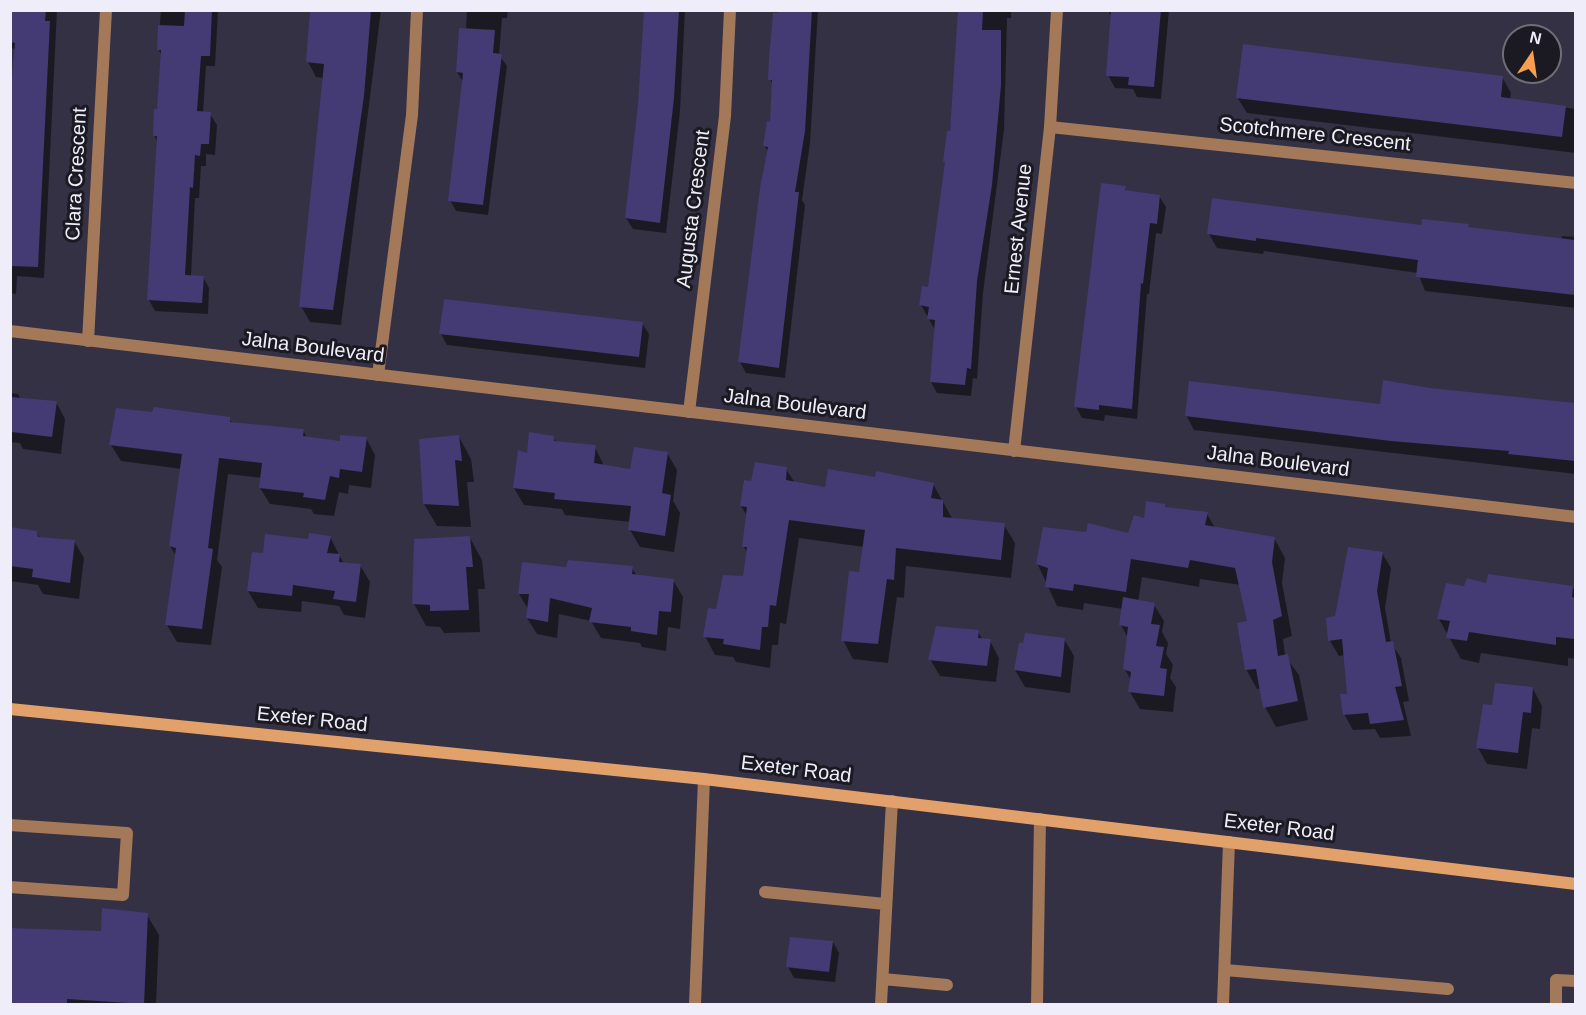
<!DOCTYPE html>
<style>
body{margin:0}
#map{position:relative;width:1586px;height:1015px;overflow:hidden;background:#333143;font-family:Helvetica,sans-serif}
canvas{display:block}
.frame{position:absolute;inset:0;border:12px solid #eeedf9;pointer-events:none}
.north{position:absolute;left:1502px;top:24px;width:60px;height:60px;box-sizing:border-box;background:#1b1a22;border:2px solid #6f6e78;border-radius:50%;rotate:13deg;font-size:16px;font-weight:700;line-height:24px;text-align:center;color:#eeedf9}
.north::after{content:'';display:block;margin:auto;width:21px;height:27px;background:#fa9f4f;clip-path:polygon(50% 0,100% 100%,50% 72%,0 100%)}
</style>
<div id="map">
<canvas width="1586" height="1015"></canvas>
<div class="frame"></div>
<div class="north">N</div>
</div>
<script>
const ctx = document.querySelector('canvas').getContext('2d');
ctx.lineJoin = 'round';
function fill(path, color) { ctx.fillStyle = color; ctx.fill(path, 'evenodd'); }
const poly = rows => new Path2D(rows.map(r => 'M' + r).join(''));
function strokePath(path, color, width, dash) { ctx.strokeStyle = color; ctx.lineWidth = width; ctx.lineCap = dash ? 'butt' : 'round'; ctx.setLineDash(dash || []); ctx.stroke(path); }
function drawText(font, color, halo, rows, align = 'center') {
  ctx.font = font + ' Helvetica,sans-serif'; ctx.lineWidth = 6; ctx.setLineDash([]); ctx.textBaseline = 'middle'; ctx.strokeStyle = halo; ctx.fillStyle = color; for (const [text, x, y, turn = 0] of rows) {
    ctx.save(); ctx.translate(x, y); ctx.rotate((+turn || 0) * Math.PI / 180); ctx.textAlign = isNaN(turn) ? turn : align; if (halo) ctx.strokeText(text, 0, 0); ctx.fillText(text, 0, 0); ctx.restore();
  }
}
fill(poly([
 [10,10,57,10,44,278,17,276,16,294,10,293,10,99,16,49,10,48],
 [161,10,218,10,215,66,206,66,203,113,210,114,217,125,215,155,206,154,206,166,201,166,199,198,195,198,191,276,203,277,209,288,208,314,155,311,149,300,158,143,154,135,159,111,162,56,158,49],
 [310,10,381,10,341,325,310,322,301,306,324,78,316,77,308,62],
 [467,10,508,10,507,18,502,18,499,55,507,66,488,215,456,211,450,200,463,82,457,72,466,30],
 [645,10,685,10,680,111,666,233,633,229,626,218,640,104],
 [779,10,818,10,810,143,802,200,805,205,785,378,746,373,740,362,768,152,765,146,772,124,773,85,770,79],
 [959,10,1011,10,1011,18,1007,18,1004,130,983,293,977,379,973,378,971,396,937,393,931,382,935,330,921,305,930,288,939,228,956,80],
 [1169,10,1161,99,1137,97,1133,89,1115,88,1108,75,1112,18,1108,10],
 [1502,77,1511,93,1510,100,1576,109,1576,153,1247,113,1237,97],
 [1125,188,1127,192,1159,196,1166,207,1162,234,1156,233,1149,294,1147,294,1137,419,1105,415,1104,421,1082,418,1076,407],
 [1468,226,1469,228,1561,240,1562,236,1576,237,1576,308,1425,291,1418,273,1264,251,1263,254,1217,248,1209,234],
 [642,323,649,334,645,368,447,345,441,334],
 [10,393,18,394,21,400,56,402,65,419,61,454,23,449,20,443,10,442],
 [1382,406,1576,413,1576,474,1194,430,1186,415],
 [229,418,232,423,303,430,307,438,341,443,366,438,375,455,371,488,349,485,348,494,339,492,334,516,314,514,311,509,270,504,260,488,262,478,228,474,217,560,222,567,211,645,177,642,167,625,176,556,170,546,182,469,121,461,111,445],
 [459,437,471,459,474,482,467,482,471,527,437,526,424,504],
 [553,437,556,442,595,447,604,466,631,470,667,453,677,470,673,501,680,513,674,552,640,547,630,530,631,522,565,515,562,509,524,505,514,488,528,454],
 [786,469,795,483,826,488,876,479,933,484,953,520,1004,525,1015,543,1011,578,906,566,904,598,897,597,888,663,853,659,843,640,860,573,864,547,799,538,786,624,780,623,778,645,772,645,770,668,736,662,733,657,715,655,705,636,717,611,745,578,748,553,743,546,747,516,741,506,752,482],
 [1164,506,1166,508,1207,514,1215,528,1274,538,1285,558,1282,583,1292,636,1283,639,1285,656,1299,675,1308,720,1276,727,1265,707,1261,688,1257,689,1246,669,1249,622,1241,585,1200,579,1199,587,1142,577,1138,602,1154,605,1164,621,1162,632,1168,643,1166,654,1173,665,1170,678,1176,687,1173,712,1140,709,1130,692,1131,680,1124,668,1128,638,1121,625,1123,609,1084,603,1083,610,1057,606,1037,563,1088,533,1129,535],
 [10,529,37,532,40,539,74,541,84,558,79,599,43,594,38,585,10,581],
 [330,537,344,564,360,565,370,582,365,618,344,615,339,606,302,601,301,612,258,608,248,591,264,554],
 [470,538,482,560,485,589,478,589,480,632,444,633,440,627,426,626,414,604],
 [1382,553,1391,568,1385,608,1391,643,1401,658,1409,701,1403,702,1411,736,1380,738,1375,729,1353,730,1344,714,1349,695,1345,655,1339,656,1330,641,1328,619,1337,617],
 [567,568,632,568,637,576,673,580,683,597,680,629,668,627,666,651,642,647,640,643,601,638,591,621,559,614,557,638,537,634,527,618,528,609,519,594],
 [1488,585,1573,588,1576,593,1576,659,1568,658,1568,666,1481,653,1479,663,1461,659,1439,619,1465,588],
 [978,632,983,640,990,641,999,658,996,682,940,676,930,659],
 [1064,639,1074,656,1070,693,1025,687,1015,670,1020,645],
 [1533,689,1542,706,1540,729,1532,728,1527,769,1487,764,1478,748,1493,707],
 [147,915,159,935,156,1004,10,1004,102,933],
 [833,942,839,953,835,982,794,978,788,967]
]), '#0007');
fill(poly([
 [10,10,46,10,45,21,50,21,38,267,10,266,10,98,15,43,10,42],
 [185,10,212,10,210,56,201,56,197,111,211,112,209,144,201,144,200,156,195,155,193,188,190,187,185,275,204,276,202,303,147,300,157,136,153,136,154,109,157,109,161,50,157,50,158,25,184,26],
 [310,10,371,10,364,96,333,310,299,307,324,64,306,62],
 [644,10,679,10,674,98,660,223,625,218,638,104],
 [778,10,812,10,805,131,795,192,799,192,779,368,738,362,760,188,768,147,763,146,767,121,770,122,772,80,768,80,769,58,773,13,778,13],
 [958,10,983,10,982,30,1001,30,1001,85,992,185,977,281,971,369,967,368,965,385,930,382,935,320,927,319,929,307,919,305,922,286,928,287,945,162,943,162,947,131,950,131],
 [1111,10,1161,10,1154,87,1128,85,1129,77,1106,76],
 [459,28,495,30,493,53,502,54,483,205,448,201,463,73,456,72],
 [1243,44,1503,76,1501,97,1566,106,1562,137,1236,98],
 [1101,183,1126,186,1125,190,1160,195,1157,224,1150,223,1143,284,1141,283,1132,409,1099,405,1099,410,1074,407],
 [1212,198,1421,225,1422,219,1469,224,1468,227,1575,240,1575,295,1416,277,1418,260,1256,238,1256,241,1207,234],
 [444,299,643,322,639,357,439,334],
 [1383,380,1430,388,1575,403,1575,461,1508,454,1509,451,1391,441,1185,416,1189,381,1380,404],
 [10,397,57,401,52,437,12,432],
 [154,407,230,417,230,422,304,429,303,436,340,441,340,435,367,437,362,472,340,469,339,478,330,476,325,500,303,497,304,493,259,488,262,463,219,458,208,548,213,549,202,629,165,625,176,548,169,546,182,454,109,445,116,408,152,412],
 [529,432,554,436,554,441,596,445,594,463,630,469,634,447,668,452,662,493,671,495,665,536,628,530,631,506,554,499,555,493,513,488,518,450,527,453],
 [459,435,462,461,455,460,459,506,423,504,419,439],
 [755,462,787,467,786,480,825,487,828,469,875,477,876,471,934,483,931,498,943,500,943,517,1005,523,1001,560,896,548,894,580,887,579,878,644,841,641,849,571,859,572,865,530,789,520,776,606,770,605,768,627,762,627,760,650,723,644,724,639,703,637,708,608,716,609,723,575,743,576,747,547,742,547,747,507,740,506,744,480,751,481],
 [1146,501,1165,504,1165,507,1208,512,1205,525,1275,537,1272,562,1282,616,1273,620,1278,656,1288,654,1298,701,1263,708,1256,669,1245,670,1237,623,1247,621,1235,568,1190,560,1188,568,1131,559,1126,592,1074,584,1073,591,1045,587,1048,568,1036,564,1043,527,1086,532,1088,523,1128,533,1134,515,1144,518],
 [10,527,37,531,38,537,75,540,70,583,32,577,33,569,10,566],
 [309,533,331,536,327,553,340,554,339,562,361,564,356,602,333,599,335,591,293,585,292,596,247,591,252,552,263,553,265,534,308,539],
 [470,536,473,567,466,567,469,610,430,611,430,605,412,604,414,539],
 [1348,547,1383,552,1377,591,1386,642,1393,641,1402,686,1395,687,1404,720,1370,724,1368,713,1343,715,1340,694,1347,694,1342,639,1328,641,1326,618,1335,616],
 [568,560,633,566,632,574,674,579,671,612,659,611,657,635,631,631,631,627,589,622,592,608,550,598,548,622,526,618,529,594,518,594,522,562,566,567],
 [1488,574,1573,586,1572,597,1575,598,1575,639,1556,637,1556,645,1469,632,1467,641,1446,638,1450,621,1437,619,1446,583,1464,586,1467,578,1486,583],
 [1123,597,1155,603,1151,624,1160,625,1156,646,1164,647,1160,668,1167,669,1164,696,1128,692,1131,672,1123,669,1128,627,1119,625],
 [936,626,979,630,978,638,991,639,987,666,928,660],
 [1025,633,1065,638,1061,677,1014,670,1019,643,1023,643],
 [1495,683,1533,687,1531,713,1523,712,1518,753,1476,748,1483,704,1492,705],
 [102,908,148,913,144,1004,67,999,67,1005,10,1005,10,928,101,931],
 [790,937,833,941,829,972,786,967]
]), '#443a74');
strokePath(poly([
 [10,825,127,833,123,895,10,887],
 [765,892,885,904],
 [1225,970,1448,989],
 [883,979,947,985],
 [695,1004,704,779],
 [881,1004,892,801],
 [1037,1004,1040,819],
 [1223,1004,1229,842],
 [1556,1004,1556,980,1576,981]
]), '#a37959', 12);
strokePath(poly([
 [1050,127,1576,183],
 [88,341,106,10],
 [378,375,412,115,417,10],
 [689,412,725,116,730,10]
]), '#a37959', 12);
strokePath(poly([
 [10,331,1576,517],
 [1014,451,1050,127,1057,10]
]), '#a37959', 12);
strokePath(poly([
 [10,709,704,779,1576,884]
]), '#e2a06a', 12);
drawText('20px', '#eeedf9', '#1b1a22', [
 ["Scotchmere Crescent",1315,135,6],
 ["Clara Crescent",77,174,-87],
 ["Augusta Crescent",694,209,-83],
 ["Ernest Avenue",1019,229,-84],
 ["Jalna Boulevard",313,348,7],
 ["Jalna Boulevard",795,405,7],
 ["Jalna Boulevard",1278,462,7],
 ["Exeter Road",312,720,6],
 ["Exeter Road",796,770,7],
 ["Exeter Road",1279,828,7]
]);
</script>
